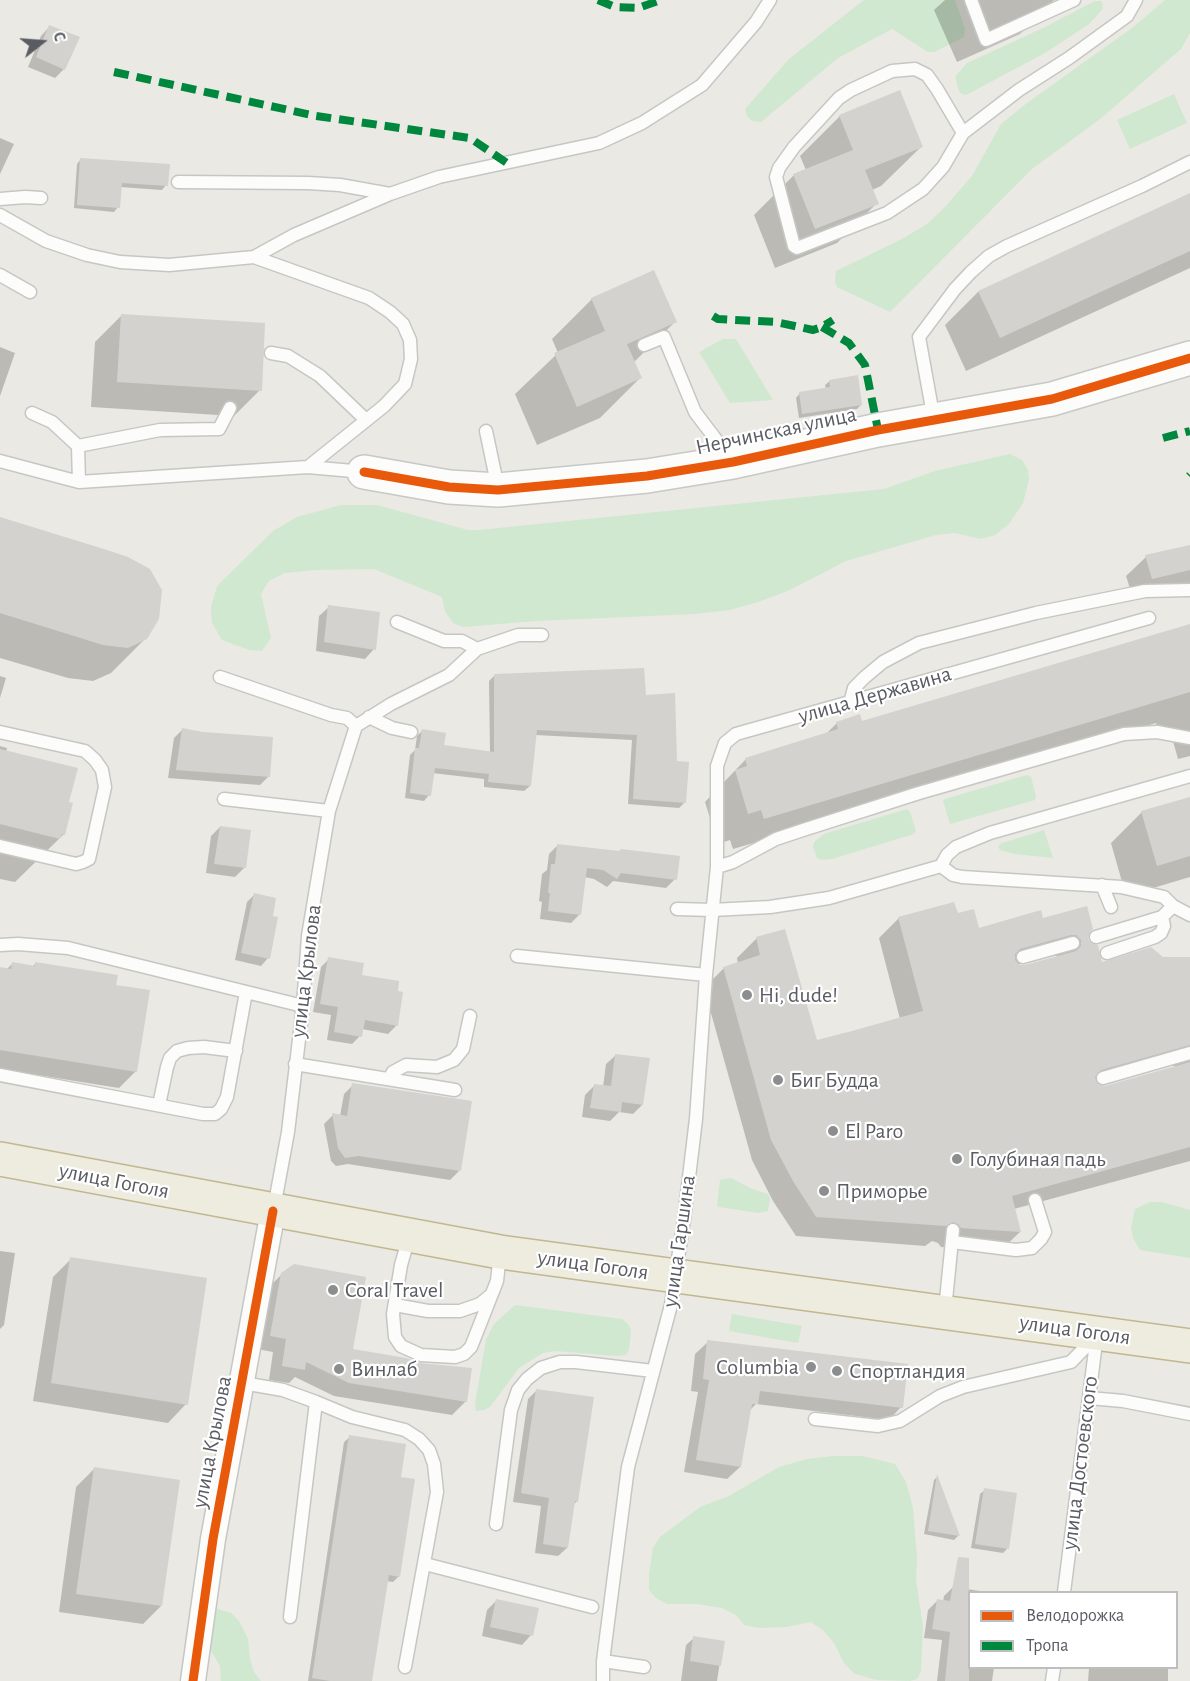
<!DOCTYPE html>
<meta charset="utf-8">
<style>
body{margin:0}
#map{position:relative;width:1190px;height:1681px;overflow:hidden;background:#eae9e3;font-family:"Alegreya Sans",sans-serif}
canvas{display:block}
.legend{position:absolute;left:968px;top:1591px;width:210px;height:78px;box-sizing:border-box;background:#fff;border:2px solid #bdbec0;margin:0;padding:8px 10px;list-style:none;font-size:18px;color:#595c62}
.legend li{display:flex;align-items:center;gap:12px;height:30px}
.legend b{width:30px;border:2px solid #bdbec0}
.north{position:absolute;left:12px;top:12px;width:60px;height:60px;-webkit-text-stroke:4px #fff;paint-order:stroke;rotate:73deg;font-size:16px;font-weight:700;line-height:24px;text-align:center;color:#595c62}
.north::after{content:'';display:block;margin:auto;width:21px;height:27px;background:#595c62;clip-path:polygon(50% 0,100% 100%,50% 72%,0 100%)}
</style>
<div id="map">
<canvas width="1190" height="1681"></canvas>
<ul class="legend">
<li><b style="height:8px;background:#e8590c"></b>Велодорожка</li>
<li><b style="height:8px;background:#00873e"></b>Тропа</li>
</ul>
<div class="north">С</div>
</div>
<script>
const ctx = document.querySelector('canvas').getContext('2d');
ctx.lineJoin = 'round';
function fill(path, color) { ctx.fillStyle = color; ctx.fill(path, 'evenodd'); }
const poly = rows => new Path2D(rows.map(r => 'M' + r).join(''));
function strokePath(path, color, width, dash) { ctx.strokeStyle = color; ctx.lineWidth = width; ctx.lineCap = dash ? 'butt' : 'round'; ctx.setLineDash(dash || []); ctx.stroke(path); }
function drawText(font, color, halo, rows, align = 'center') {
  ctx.font = font + ' "Alegreya Sans",sans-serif'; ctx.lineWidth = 4.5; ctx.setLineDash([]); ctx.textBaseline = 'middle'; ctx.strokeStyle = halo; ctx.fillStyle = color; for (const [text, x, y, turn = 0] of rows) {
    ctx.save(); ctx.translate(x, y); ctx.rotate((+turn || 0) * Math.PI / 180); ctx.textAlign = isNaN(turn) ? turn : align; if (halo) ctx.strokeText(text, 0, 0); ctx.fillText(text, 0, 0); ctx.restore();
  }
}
fill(poly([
 [864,0,955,0,965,28,964,37,934,52,928,52,892,29,838,58,761,122,752,121,747,116,745,109,789,59],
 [1165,0,1190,0,1190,33,1181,49,1100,119,1032,169,890,312,837,287,835,282,836,271,902,239,927,224,943,209,972,176,1001,124,1027,103,1132,28],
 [1095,1,1101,1,1103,5,1102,10,1089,24,1045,53,966,95,962,94,959,91,955,77,967,63,1043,28],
 [1174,94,1187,123,1130,149,1117,120],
 [723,339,736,339,773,400,730,403,699,352],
 [1010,454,1022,460,1028,470,1029,479,1023,503,1009,524,995,535,981,539,955,533,936,535,846,561,790,590,758,602,730,610,694,614,536,621,463,627,453,623,445,611,442,597,374,569,316,570,285,573,269,581,261,594,271,638,262,651,249,650,222,640,212,623,211,607,217,586,273,531,297,517,341,505,377,505,468,530,479,530,884,489,935,471],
 [1027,775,1031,777,1036,797,1035,800,950,824,943,801,945,799],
 [907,809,910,812,916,831,914,834,832,859,822,860,817,858,813,847,814,842,824,834],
 [1044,830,1053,858,1014,854,1000,850,998,846,1002,843],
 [731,1178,752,1189,768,1194,770,1198,768,1211,758,1213,719,1207,717,1205,720,1180],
 [1150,1202,1162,1202,1190,1210,1190,1258,1140,1250,1133,1238,1131,1227,1135,1209],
 [515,1305,622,1319,628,1324,631,1330,629,1350,626,1355,617,1356,555,1351,543,1353,519,1368,490,1407,484,1410,476,1411,475,1404,486,1340,494,1324],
 [732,1314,802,1326,798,1343,729,1331],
 [833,1456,862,1456,895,1464,906,1482,913,1508,917,1558,916,1580,923,1627,921,1671,917,1679,910,1681,877,1680,855,1674,844,1663,834,1643,824,1631,811,1622,786,1627,759,1628,744,1625,736,1615,722,1608,697,1604,668,1604,656,1598,649,1590,649,1574,653,1548,660,1537,700,1507,729,1496,779,1467,807,1459],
 [214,1608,231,1613,239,1621,248,1639,250,1659,254,1672,261,1681,221,1681,220,1666,210,1649,206,1637]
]), '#d0e8cf');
fill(poly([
 [945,0,1054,0,1020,34,957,62,934,10],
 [50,26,64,69,55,78,28,67,41,36],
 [840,116,921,147,881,186,872,190,877,203,837,243,775,268,754,215,794,175,806,170,800,156],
 [0,138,14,144,0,174],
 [81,159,166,185,162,190,120,187,118,207,114,212,74,208,77,164],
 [1190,194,1190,268,966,371,945,325,978,292],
 [592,299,675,322,633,363,640,378,600,418,537,445,515,394,558,353,552,339],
 [121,316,260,390,234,416,91,407,95,342],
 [0,347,15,353,0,396],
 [830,381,861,405,857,409,799,418,796,398,800,393,826,389,825,385],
 [0,519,146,638,111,673,93,681,68,678,0,658],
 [1190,546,1190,585,1133,598,1126,576,1146,557],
 [329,607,374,649,365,659,316,651,319,616],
 [1190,626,1190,756,1178,759,1171,734,1160,737,1156,723,733,849,730,840,718,844,705,802,746,759,826,734,837,723,861,723],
 [0,676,6,678,0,698],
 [494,676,645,697,676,763,684,803,679,808,628,804,632,740,535,735,530,786,524,791,484,787,484,779,432,773,429,795,424,801,405,798,410,755,415,750,417,736,422,731,443,747,490,753,489,681],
 [182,730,269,776,260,785,168,778,174,738],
 [0,746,7,748,6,752,68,803,64,834,15,882,0,879],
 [1190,798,1190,877,1126,896,1111,843,1142,812],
 [220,827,244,868,235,877,206,873,211,836],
 [557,846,619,852,675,879,666,888,613,881,607,887,594,879,584,877,580,914,571,923,540,919,542,902,539,901,542,874,547,870,549,854],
 [254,895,268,958,261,966,235,960,247,902],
 [957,915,978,930,1042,920,1088,932,1086,939,1101,964,1162,958,1190,959,1190,1161,1014,1209,1020,1232,1000,1251,941,1247,938,1243,932,1241,925,1246,796,1236,773,1201,752,1160,704,988,724,968,738,964,737,958,757,938,816,1042,900,1019,879,938,899,918],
 [1050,954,1060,957,1025,967,1017,965],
 [1167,1064,1178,1067,1105,1087,1098,1085],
 [329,959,360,976,396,1026,388,1034,362,1029,360,1036,352,1044,327,1040,331,1015,313,1012,321,967],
 [36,963,114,986,136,1071,119,1088,0,1069,0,969,6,970,12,964,32,967],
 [616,1055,642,1105,633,1114,619,1112,610,1121,582,1117,585,1095,594,1086,603,1087,606,1064],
 [353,1085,459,1171,450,1180,348,1164,336,1166,331,1161,324,1124,333,1115,340,1116,344,1094],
 [0,1251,15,1253,4,1325,0,1329],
 [71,1259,186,1404,168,1423,33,1401,53,1277],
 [282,1274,351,1350,466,1401,452,1415,334,1396,295,1377,289,1383,269,1380,273,1352,257,1349,268,1288],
 [708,1342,901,1407,889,1420,756,1404,749,1411,740,1467,727,1479,684,1472,698,1392,691,1391,695,1354],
 [537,1390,577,1501,573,1505,567,1548,558,1556,535,1553,541,1506,513,1502,528,1399],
 [350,1437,399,1478,399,1576,393,1582,386,1581,371,1681,308,1681,344,1442],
 [94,1469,161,1606,143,1624,59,1612,76,1487],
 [937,1477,958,1536,954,1540,924,1534,934,1480],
 [985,1490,1007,1549,1003,1553,971,1548,980,1494],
 [953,1587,987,1592,970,1592,970,1668,994,1668,992,1681,937,1681,942,1640,924,1638,928,1610,937,1601,943,1602,944,1596],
 [496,1601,531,1635,522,1645,482,1636,487,1610],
 [694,1638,723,1642,717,1681,681,1681,686,1645],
 [1089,1668,1168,1668,1168,1681,1088,1681]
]), '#0003');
fill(poly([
 [49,25,80,37,65,70,36,57],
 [900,90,923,147,865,170,879,204,815,229,793,174,853,150,839,115],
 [80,158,170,164,168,186,122,183,120,208,77,205],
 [1190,193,1190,251,1000,338,978,291],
 [654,270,677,322,627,344,642,378,577,407,554,353,605,331,591,298],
 [121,314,265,323,262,391,117,382],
 [858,375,862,405,802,414,799,392,830,387,829,380],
 [0,517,104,549,128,557,150,569,162,590,159,619,147,639,128,648,103,645,0,613],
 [1190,545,1190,570,1152,579,1145,555],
 [328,605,380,612,376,650,324,642],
 [1190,624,1190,692,764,819,761,810,748,814,735,770,747,766,745,758,838,729,836,722,860,714,862,721],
 [644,668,646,695,675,693,677,761,689,762,686,803,633,799,637,735,537,730,531,786,488,782,489,774,435,768,431,796,410,793,415,748,419,748,422,729,446,733,444,745,494,752,494,674],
 [182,728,203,732,273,737,270,777,176,770],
 [0,749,78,768,69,802,73,803,65,835,62,834,60,839,0,824],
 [1190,797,1190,856,1157,866,1141,811],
 [220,826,251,830,246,868,214,864],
 [557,844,619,851,621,849,680,856,677,880,621,873,617,879,603,870,587,868,581,915,548,911,550,893,548,893,551,864,555,864],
 [254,893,276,898,273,916,278,917,270,959,241,953],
 [954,902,958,913,974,909,979,928,1041,910,1043,918,1087,906,1093,929,1090,932,1088,939,1091,943,1098,945,1102,962,1151,947,1163,957,1190,957,1190,1045,1101,1070,1095,1077,1098,1084,1105,1086,1190,1062,1190,1147,1012,1196,1021,1232,961,1228,958,1224,953,1222,946,1226,816,1217,793,1181,771,1140,723,967,760,955,756,937,785,929,817,1040,852,1031,923,1011,898,917],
 [1071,935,1076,935,1081,940,1081,946,1076,951,1025,965,1020,965,1015,960,1015,954,1020,949],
 [328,957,364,963,362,975,399,981,398,991,403,992,398,1026,365,1020,362,1037,334,1032,338,1007,320,1004],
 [12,962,35,966,35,962,118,975,116,985,150,990,137,1072,0,1050,0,967,11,969],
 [615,1054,650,1058,643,1105,622,1102,621,1112,590,1108,594,1084,611,1086],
 [352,1083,472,1101,461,1171,358,1156,345,1158,338,1148,332,1113,347,1116],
 [70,1257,207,1278,188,1405,51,1383],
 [294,1264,366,1277,353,1349,406,1358,420,1363,472,1368,467,1402,349,1383,306,1362,305,1370,282,1366,286,1339,270,1336,281,1273],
 [707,1340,908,1364,903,1408,760,1391,758,1404,752,1404,741,1467,696,1460,709,1380,703,1379],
 [536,1389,594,1397,578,1502,575,1501,568,1548,543,1544,549,1498,521,1493],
 [349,1435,406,1444,401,1477,415,1479,400,1577,389,1575,372,1681,330,1681,312,1678],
 [94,1467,180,1480,162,1606,76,1594],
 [937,1474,960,1536,928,1531],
 [984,1488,1017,1493,1009,1549,975,1544],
 [958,1557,969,1558,969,1681,945,1681,950,1632,932,1629,937,1599,950,1601],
 [496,1599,539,1608,533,1636,490,1627],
 [693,1636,725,1641,721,1666,690,1661]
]), '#d3d2ce');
const lane = poly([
 [971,0,986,40,1074,0],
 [963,133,937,89,927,75,915,69,892,71,851,90,839,98,794,147,779,168,776,177,794,246,797,248,887,213,923,189,943,167,963,133,1019,90,1069,58,1127,16,1136,0],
 [178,182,308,183,340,185,390,194],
 [0,199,25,197,41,198],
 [0,215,46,241,87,255,120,262,169,265,254,257,369,298,390,312,403,324,410,340,411,359,405,384,384,406,308,467],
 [254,257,294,235,390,194,439,177,599,143,642,123,702,85,756,22,770,0],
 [0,275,30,292],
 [644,345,664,337,695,412,730,458],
 [271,353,288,356,320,376,366,420],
 [32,413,52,422,78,446,79,482],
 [934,420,919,337,955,289,971,272,989,256,1007,246,1142,186,1190,162],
 [486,431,498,488],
 [78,446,160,430,219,429,230,408],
 [0,461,79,482,308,467,364,472],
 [397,622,444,641,462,641,477,649],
 [220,677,331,715,347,718,356,726],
 [850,703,854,688,865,677,883,662,919,643,1036,613,1145,591,1190,590],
 [369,717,392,728,411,732],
 [356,726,391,704,449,675,477,649,518,635,542,635],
 [0,732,85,751,95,760,102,770,105,787,89,859,83,862,76,864,0,846],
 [224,799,329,811],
 [941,866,947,855,956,847,990,833,1190,776],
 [717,867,733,862,776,839,803,830,919,793,1124,734,1157,732,1190,738],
 [1102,885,1111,907],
 [677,909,712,910,770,907,829,898,941,866,953,875,962,877,1121,887,1164,897,1173,906,1190,915],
 [1096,937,1162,917,1173,906],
 [0,945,18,944,68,948,303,1006],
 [1107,953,1155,937,1161,933,1164,926,1162,917],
 [517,956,706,975],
 [1023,957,1073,943],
 [295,1064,455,1090],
 [0,1075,203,1114,215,1114,221,1109,227,1097,246,992],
 [1103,1078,1190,1053],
 [389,1079,393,1072,406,1065,437,1067,454,1060,463,1049,470,1016],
 [159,1105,167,1067,170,1058,177,1051,188,1048,204,1047,236,1051],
 [274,1208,288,1132,303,1006,308,936,329,811,356,726],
 [409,1237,401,1265,393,1314,395,1337,401,1346,421,1355,455,1357,464,1354,471,1347,497,1281,500,1254],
 [952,1242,1016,1250,1032,1248,1041,1239,1045,1232,1035,1200],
 [395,1305,428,1311,460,1311,480,1304,491,1295],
 [945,1310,953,1230],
 [243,1383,283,1390,316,1402,290,1617],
 [1089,1398,1123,1401,1190,1414],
 [316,1402,352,1417,405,1430,419,1439,429,1450,434,1464,437,1492,405,1667],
 [815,1419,878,1426,900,1421,940,1396,963,1387,1071,1362,1095,1337],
 [496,1524,511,1410,518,1390,527,1379,541,1368,560,1362,576,1362,653,1371],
 [425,1564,592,1607],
 [1064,1592,1097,1335],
 [603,1661,644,1667],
 [603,1681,603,1661,628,1467,671,1305,684,1219,696,1119,706,975,717,867,717,766,725,743,736,734,1149,618],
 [1052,1681,1054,1668]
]);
const street = poly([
 [193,1681,213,1539,273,1211]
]);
const secondary = poly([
 [364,472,449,487,498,490,647,476,733,462,878,430,1052,399,1190,358]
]);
const highway = poly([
 [0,1159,500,1252,1190,1346]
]);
strokePath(lane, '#c6c7c5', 15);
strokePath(street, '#c6c7c5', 27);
strokePath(secondary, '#c7c8c7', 36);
strokePath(highway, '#c1b790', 36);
strokePath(lane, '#fcfcfb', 12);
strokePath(street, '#fcfcfb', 24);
strokePath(secondary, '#fcfcfb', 33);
strokePath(highway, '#eeecdf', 33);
strokePath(poly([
 [598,0,615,7,638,8,661,0],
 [114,72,316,116,470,138,507,163],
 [713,316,718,319,776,322,813,330,822,327,833,320],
 [822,327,849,343,865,365,878,430],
 [1163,438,1190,431],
 [1189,476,1190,475]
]), '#00873e', 8, [15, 8]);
strokePath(poly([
 [364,472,449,487,498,490,647,476,733,462,878,430,1052,399,1190,358],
 [193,1681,213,1539,273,1211]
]), '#e8590c', 9);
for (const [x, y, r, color] of [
 [747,995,6,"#8c8d8f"],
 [778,1080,6,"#8c8d8f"],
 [833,1131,6,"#8c8d8f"],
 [957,1159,6,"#8c8d8f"],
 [824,1191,6,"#8c8d8f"],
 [333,1290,6,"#8c8d8f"],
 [811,1367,6,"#8c8d8f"],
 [339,1369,6,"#8c8d8f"],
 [837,1371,6,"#8c8d8f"]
]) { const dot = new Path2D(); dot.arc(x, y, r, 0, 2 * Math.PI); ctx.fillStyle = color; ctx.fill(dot); strokePath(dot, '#fff', 2); }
drawText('22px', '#595c62', '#fff', [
 ["Нерчинская улица",776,431,-12],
 ["улица Державина",875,695,-16],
 ["улица Крылова",306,971,-83],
 ["улица Гоголя",114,1181,11],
 ["улица Гаршина",679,1241,-82],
 ["улица Гоголя",593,1265,8],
 ["улица Гоголя",1075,1330,8],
 ["улица Крылова",212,1442,-79],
 ["улица Достоевского",1080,1463,-83]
]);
drawText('22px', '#595c62', '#fff', [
 ["Hi, dude!",759,995],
 ["Биг Будда",790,1080],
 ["El Paro",845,1131],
 ["Голубиная падь",969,1159],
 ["Приморье",836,1191],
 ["Coral Travel",345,1290],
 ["Columbia",799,1367,"right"],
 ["Винлаб",351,1369],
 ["Спортландия",849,1371]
], 'left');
</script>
